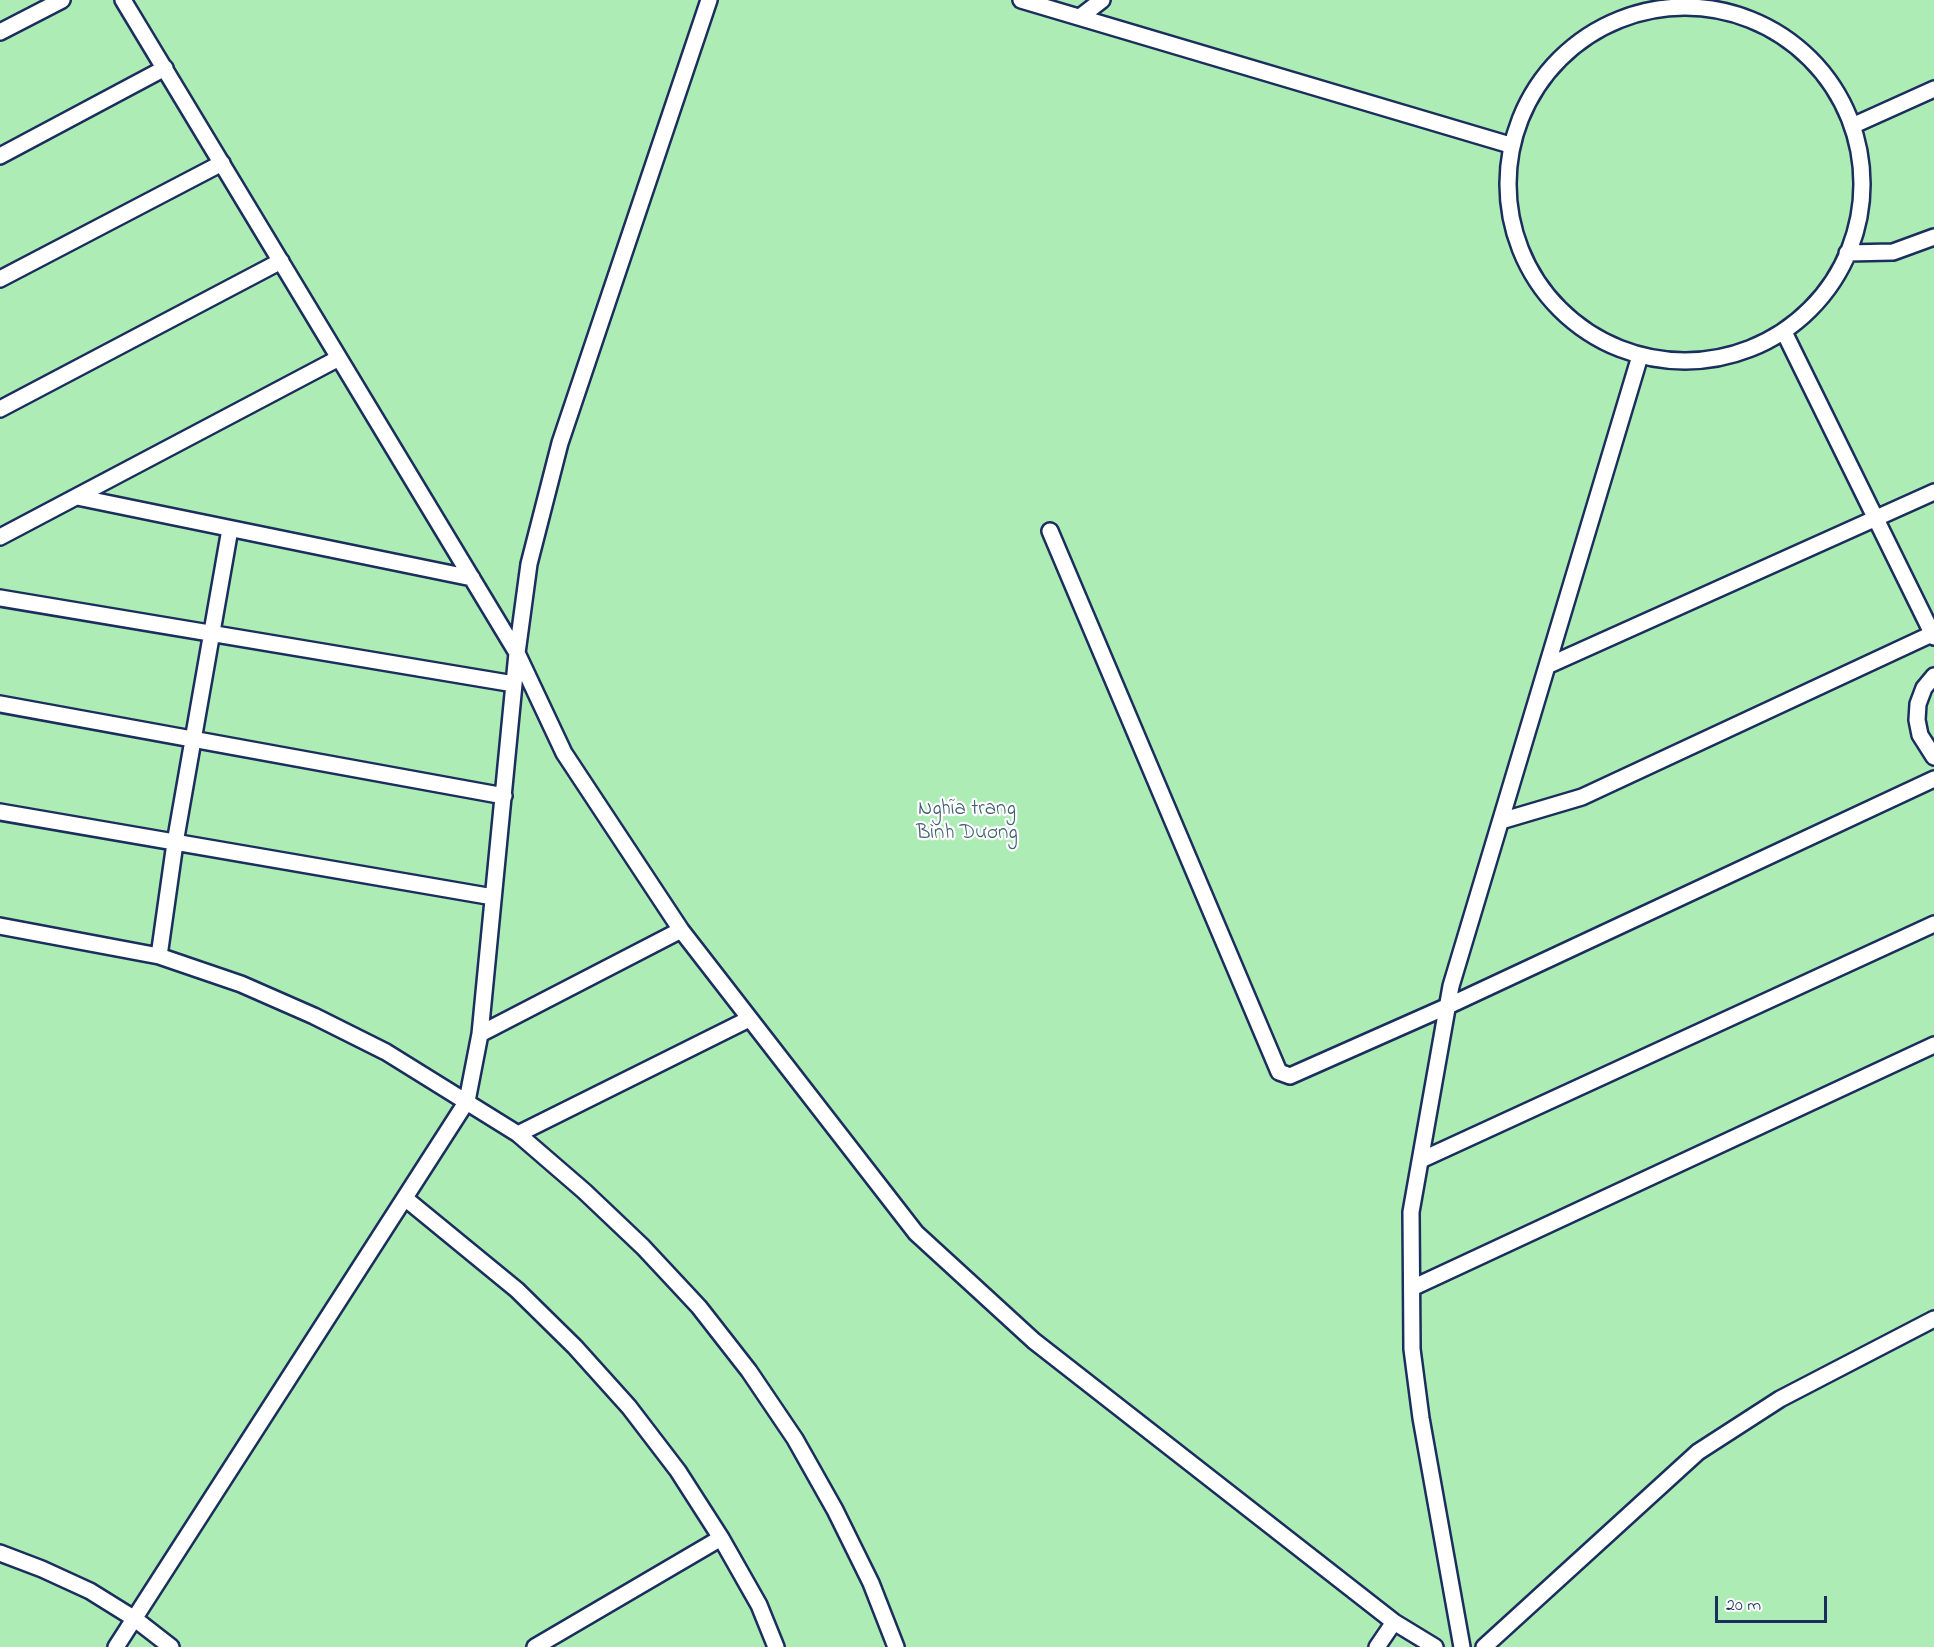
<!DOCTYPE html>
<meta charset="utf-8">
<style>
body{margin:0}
#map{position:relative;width:1934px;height:1647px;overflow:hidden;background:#efeff9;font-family:"Indie Flower",sans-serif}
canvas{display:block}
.scale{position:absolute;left:1715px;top:1596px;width:112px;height:27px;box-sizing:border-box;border:3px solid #1b2f5e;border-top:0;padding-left:8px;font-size:18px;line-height:21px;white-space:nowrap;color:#1b2f5e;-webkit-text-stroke:4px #fff;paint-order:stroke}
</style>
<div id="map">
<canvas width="1934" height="1647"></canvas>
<div class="scale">20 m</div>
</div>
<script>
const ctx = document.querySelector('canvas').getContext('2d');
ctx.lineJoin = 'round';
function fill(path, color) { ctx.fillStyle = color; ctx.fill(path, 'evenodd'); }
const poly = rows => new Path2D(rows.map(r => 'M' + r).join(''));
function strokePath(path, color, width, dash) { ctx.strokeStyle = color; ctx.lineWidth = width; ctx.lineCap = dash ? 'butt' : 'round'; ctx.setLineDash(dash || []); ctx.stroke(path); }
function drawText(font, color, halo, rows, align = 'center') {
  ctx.font = font + ' "Indie Flower",sans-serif'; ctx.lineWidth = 4.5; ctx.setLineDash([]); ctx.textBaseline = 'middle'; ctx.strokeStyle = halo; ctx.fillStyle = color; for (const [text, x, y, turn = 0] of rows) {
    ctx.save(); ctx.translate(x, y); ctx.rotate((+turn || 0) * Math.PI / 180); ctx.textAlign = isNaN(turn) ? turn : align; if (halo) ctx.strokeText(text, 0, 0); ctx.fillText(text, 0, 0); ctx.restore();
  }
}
fill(poly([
 [0,0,1934,0,1934,1647,0,1647]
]), '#adedb5');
const service = poly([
 [123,0,517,653,564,753,681,930,916,1233,1034,1341,1394,1622,1435,1647],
 [1021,0,1510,145],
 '1508 184a177 177 0 1 1 354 0a177 177 0 1 1-354 0Z',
 [1080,17,1102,0],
 [0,32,62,0],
 [1852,126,1934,89],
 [0,156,165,68],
 [1847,253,1893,252,1934,237],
 [0,279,222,163],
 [1784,332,1934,637],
 [0,409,281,261],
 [77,497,472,578],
 [1050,531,1279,1072,1290,1076,1448,1006,1934,779],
 [0,537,339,358],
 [0,598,514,684],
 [1547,666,1934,492],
 [1934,676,1924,688,1918,704,1917,720,1920,735,1934,757],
 [0,704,504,796],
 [0,812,493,897],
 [1501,821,1582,797,1934,633],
 [0,926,159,956,241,984,314,1016,386,1052,518,1134,584,1191,643,1247,699,1307,749,1371,795,1439,835,1510,871,1583,896,1647],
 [159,956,175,843,230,529],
 [480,1034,681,930],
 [518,1134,749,1019],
 [1421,1160,1934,924],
 [406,1199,517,1290,575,1347,629,1407,678,1471,721,1538,759,1605,776,1647],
 [1412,1288,1934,1045],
 [0,1553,42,1569,90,1591,135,1619,171,1647],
 [116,1647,467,1101,480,1034,517,653,529,564,560,443,709,0],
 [535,1647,721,1538],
 [1377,1647,1394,1622],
 [1462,1647,1421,1418,1412,1349,1411,1212,1451,986,1640,356],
 [1484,1647,1698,1452,1780,1399,1934,1319]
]);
strokePath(service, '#1b2f5e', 20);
strokePath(service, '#fff', 15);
drawText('21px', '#405e74', '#fff', [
 ["Nghĩa trang",967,811],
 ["Bình Dương",967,835]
]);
</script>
